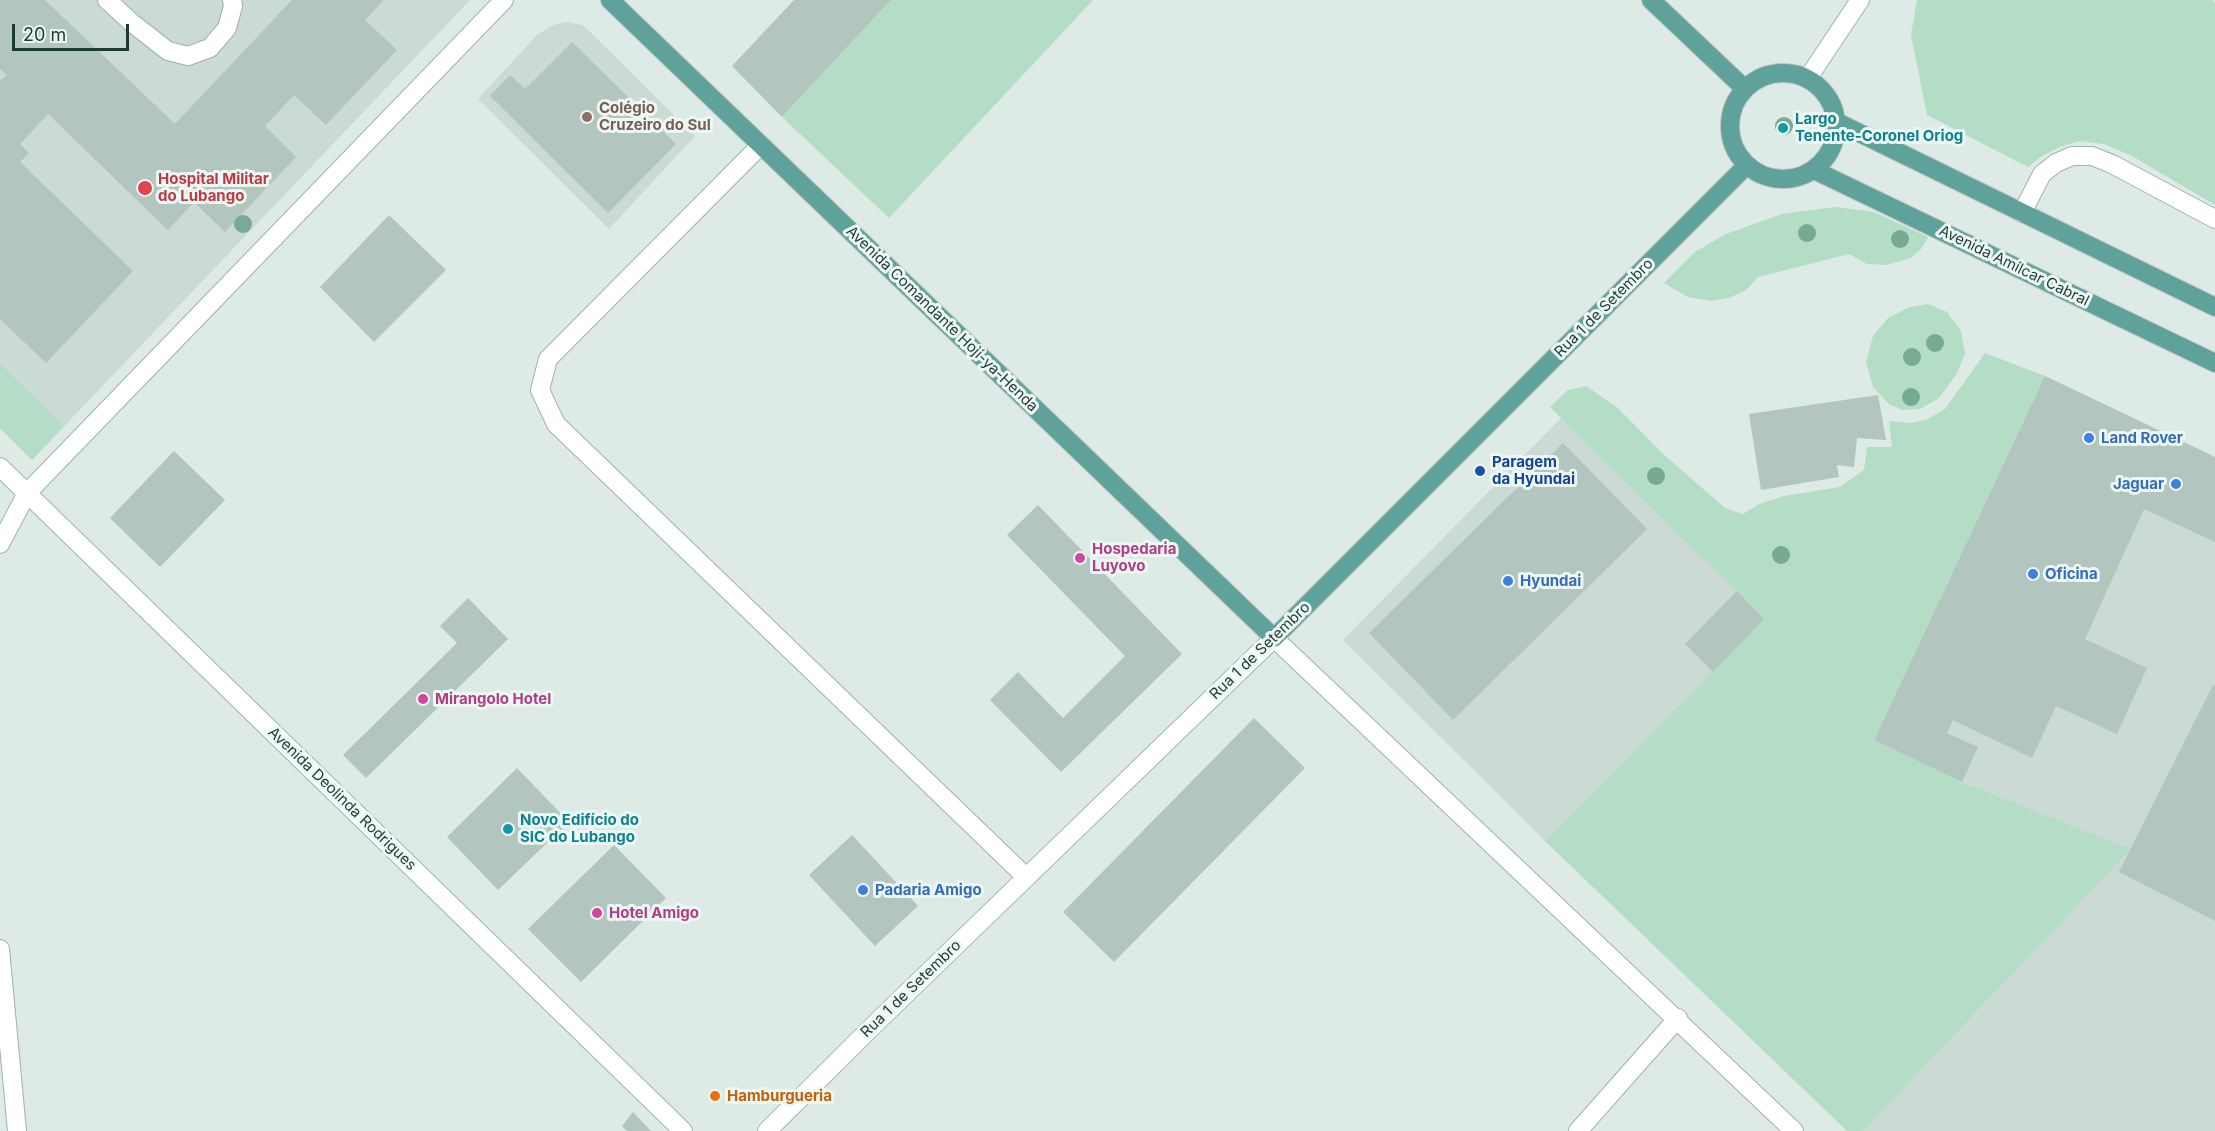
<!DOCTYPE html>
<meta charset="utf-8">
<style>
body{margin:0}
#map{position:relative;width:2215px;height:1131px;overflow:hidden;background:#ddeae6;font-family:Inter,sans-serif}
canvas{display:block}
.scale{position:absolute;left:12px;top:24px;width:117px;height:27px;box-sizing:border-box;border:3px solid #1e3a36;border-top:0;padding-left:8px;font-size:18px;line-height:21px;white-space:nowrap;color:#1e3a36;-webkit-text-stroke:4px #edf7f3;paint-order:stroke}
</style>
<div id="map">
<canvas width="2215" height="1131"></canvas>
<div class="scale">20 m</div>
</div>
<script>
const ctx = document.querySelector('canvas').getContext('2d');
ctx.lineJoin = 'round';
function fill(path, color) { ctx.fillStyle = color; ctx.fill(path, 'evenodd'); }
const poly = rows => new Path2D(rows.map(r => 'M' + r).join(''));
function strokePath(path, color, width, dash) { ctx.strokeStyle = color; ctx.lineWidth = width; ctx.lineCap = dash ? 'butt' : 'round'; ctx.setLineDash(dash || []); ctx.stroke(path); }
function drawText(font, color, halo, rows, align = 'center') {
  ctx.font = font + ' Inter,sans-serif'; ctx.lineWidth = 6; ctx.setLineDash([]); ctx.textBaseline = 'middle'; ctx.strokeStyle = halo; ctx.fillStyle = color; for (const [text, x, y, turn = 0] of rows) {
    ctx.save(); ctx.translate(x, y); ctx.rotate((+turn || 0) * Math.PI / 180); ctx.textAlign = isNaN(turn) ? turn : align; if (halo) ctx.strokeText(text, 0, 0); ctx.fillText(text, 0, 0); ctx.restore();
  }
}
fill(poly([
 [0,0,470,0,32,460,0,428],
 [566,22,583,25,695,136,609,229,478,99,537,35,553,25],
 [2045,376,2215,457,2215,1131,1863,1131,2130,849,1962,782,1874,740],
 [1562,417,1764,619,1545,841,1343,640]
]), '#cbdad5');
fill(poly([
 [891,0,1093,0,889,218,782,117],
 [1917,0,2212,0,2215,3,2215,205,2132,156,2104,144,2080,141,2060,147,2042,156,2028,167,1927,115,1911,35],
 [1835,207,1874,212,1928,237,1921,249,1911,258,1886,265,1867,264,1849,254,1758,277,1746,290,1729,298,1711,301,1688,297,1664,283,1695,252,1726,234,1782,214],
 [1928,304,1947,312,1961,331,1965,354,1956,375,1939,398,1920,409,1902,410,1889,404,1873,387,1866,362,1873,336,1888,318,1910,307],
 [1985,353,2045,376,1874,740,1962,782,2131,849,1863,1131,1847,1131,1545,841,1764,619,1550,407,1568,390,1586,386,1618,408,1662,453,1725,508,1743,514,1759,504,1784,496,1840,487,1864,470,1867,447,1892,447,1889,421,1909,423,1926,420,1945,409],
 [0,364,64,426,32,460,0,428]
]), '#b4ddc5');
fill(poly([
 [0,0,45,0,175,124,292,0,384,0,365,20,397,50,326,125,294,95,265,126,296,157,225,232,194,202,168,230,48,114,20,144,29,153,20,162,133,271,46,363,0,319,0,81,7,75,0,69],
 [794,0,891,0,782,117,732,66],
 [572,42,676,144,608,213,490,96,510,75,525,89],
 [389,215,446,270,374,342,320,287],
 [2045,376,2215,457,2215,542,2144,509,2085,639,2147,668,2117,734,2056,706,2032,758,1953,720,1947,733,1978,747,1962,782,1874,740],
 [1878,395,1886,440,1857,438,1854,467,1837,465,1839,477,1761,490,1749,414],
 [1563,443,1647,529,1453,720,1369,633],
 [174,451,225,500,160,567,110,518],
 [1038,505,1182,654,1061,772,990,700,1018,672,1063,718,1125,656,1007,535],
 [1737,591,1764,619,1713,672,1685,644],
 [468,598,508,639,366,778,343,755,457,643,440,626],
 [2213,685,2215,686,2215,921,2119,872],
 [1254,718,1305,768,1114,962,1063,912],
 [517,768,569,822,498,890,447,837],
 [852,835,918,906,875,946,809,875],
 [614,845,666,898,581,982,528,929],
 [633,1112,651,1131,627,1131,622,1126]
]), '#b2c5bf');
const lane = poly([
 [107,0,132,23,168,51,188,56,210,48,227,28,233,6,232,0],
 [2022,213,2042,174,2056,163,2072,156,2092,156,2112,164,2215,219]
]);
const street = poly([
 [1808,78,1860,0],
 [761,145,548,359,540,390,556,424,1026,877],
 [0,544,27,493,504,0],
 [1274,638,1794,1131],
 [0,949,17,1131],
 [1578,1131,1678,1018]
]);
const secondary = poly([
 [0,467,683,1131],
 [767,1131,880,1019,1274,638]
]);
const primary = poly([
 [610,0,1274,638,1747,165],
 [1651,0,1744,88],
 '1730 126a53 53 0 1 1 106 0a53 53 0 1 1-106 0Z',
 [1837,122,2215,307],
 [1814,170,2215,363]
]);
strokePath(lane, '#a0b2ae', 20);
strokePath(street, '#a0b2ae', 20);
strokePath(secondary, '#9cb6b0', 20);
strokePath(primary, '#bcc4c3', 20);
strokePath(lane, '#fff', 18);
strokePath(street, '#fff', 18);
strokePath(secondary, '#fff', 18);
strokePath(primary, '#5ea29b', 18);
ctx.fillStyle = '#78a993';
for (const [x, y] of [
 [1784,126],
 [243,224],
 [1807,233],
 [1900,239],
 [1935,343],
 [1912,357],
 [1911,397],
 [1656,476],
 [1781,555]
]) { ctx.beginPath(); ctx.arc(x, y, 9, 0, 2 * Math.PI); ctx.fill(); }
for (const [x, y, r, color] of [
 [587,117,6,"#8d6e63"],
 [1783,128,6,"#0f9aa8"],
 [145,188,8,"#e0444e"],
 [2089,438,6,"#3f7fe0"],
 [1480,471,6,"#1a4fb4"],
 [2176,484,6,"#3f7fe0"],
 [1080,558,6,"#d1479c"],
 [2033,574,6,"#3f7fe0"],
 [1508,581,6,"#3f7fe0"],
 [423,699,6,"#d1479c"],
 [508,829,6,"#0f9aa8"],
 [863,890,6,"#3f7fe0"],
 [597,913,6,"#d1479c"],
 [715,1096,6,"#e8710a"]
]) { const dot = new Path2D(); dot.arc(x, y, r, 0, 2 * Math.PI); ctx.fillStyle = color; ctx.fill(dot); strokePath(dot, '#edf7f3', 2); }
drawText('bold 15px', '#785e54', '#edf7f3', [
 ["Colégio",599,108],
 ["Cruzeiro do Sul",599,125]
], 'left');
drawText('bold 15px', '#0d838f', '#edf7f3', [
 ["Largo",1795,119],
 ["Tenente-Coronel Oriog",1795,136],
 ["Novo Edifício do",520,820],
 ["SIC do Lubango",520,837]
], 'left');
drawText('bold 15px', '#be3a42', '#edf7f3', [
 ["Hospital Militar",158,179],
 ["do Lubango",158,196]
], 'left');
drawText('15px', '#1e3a36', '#edf7f3', [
 ["Avenida Amílcar Cabral",2014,266,26],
 ["Rua 1 de Setembro",1604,308,-45],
 ["Avenida Comandante Hoji-ya-Henda",942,319,44],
 ["Rua 1 de Setembro",1260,651,-44],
 ["Avenida Deolinda Rodrigues",342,799,44],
 ["Rua 1 de Setembro",911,989,-44]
]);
drawText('bold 15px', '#366cbe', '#edf7f3', [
 ["Land Rover",2101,438],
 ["Jaguar",2164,484,"right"],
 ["Oficina",2045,574],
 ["Hyundai",1520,581],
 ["Padaria Amigo",875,890]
], 'left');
drawText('bold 15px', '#164399', '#edf7f3', [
 ["Paragem",1492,462],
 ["da Hyundai",1492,479]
], 'left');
drawText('bold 15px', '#b23c85', '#edf7f3', [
 ["Hospedaria",1092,549],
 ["Luyovo",1092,566],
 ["Mirangolo Hotel",435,699],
 ["Hotel Amigo",609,913]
], 'left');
drawText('bold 15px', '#c56008', '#edf7f3', [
 ["Hamburgueria",727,1096]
], 'left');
</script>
